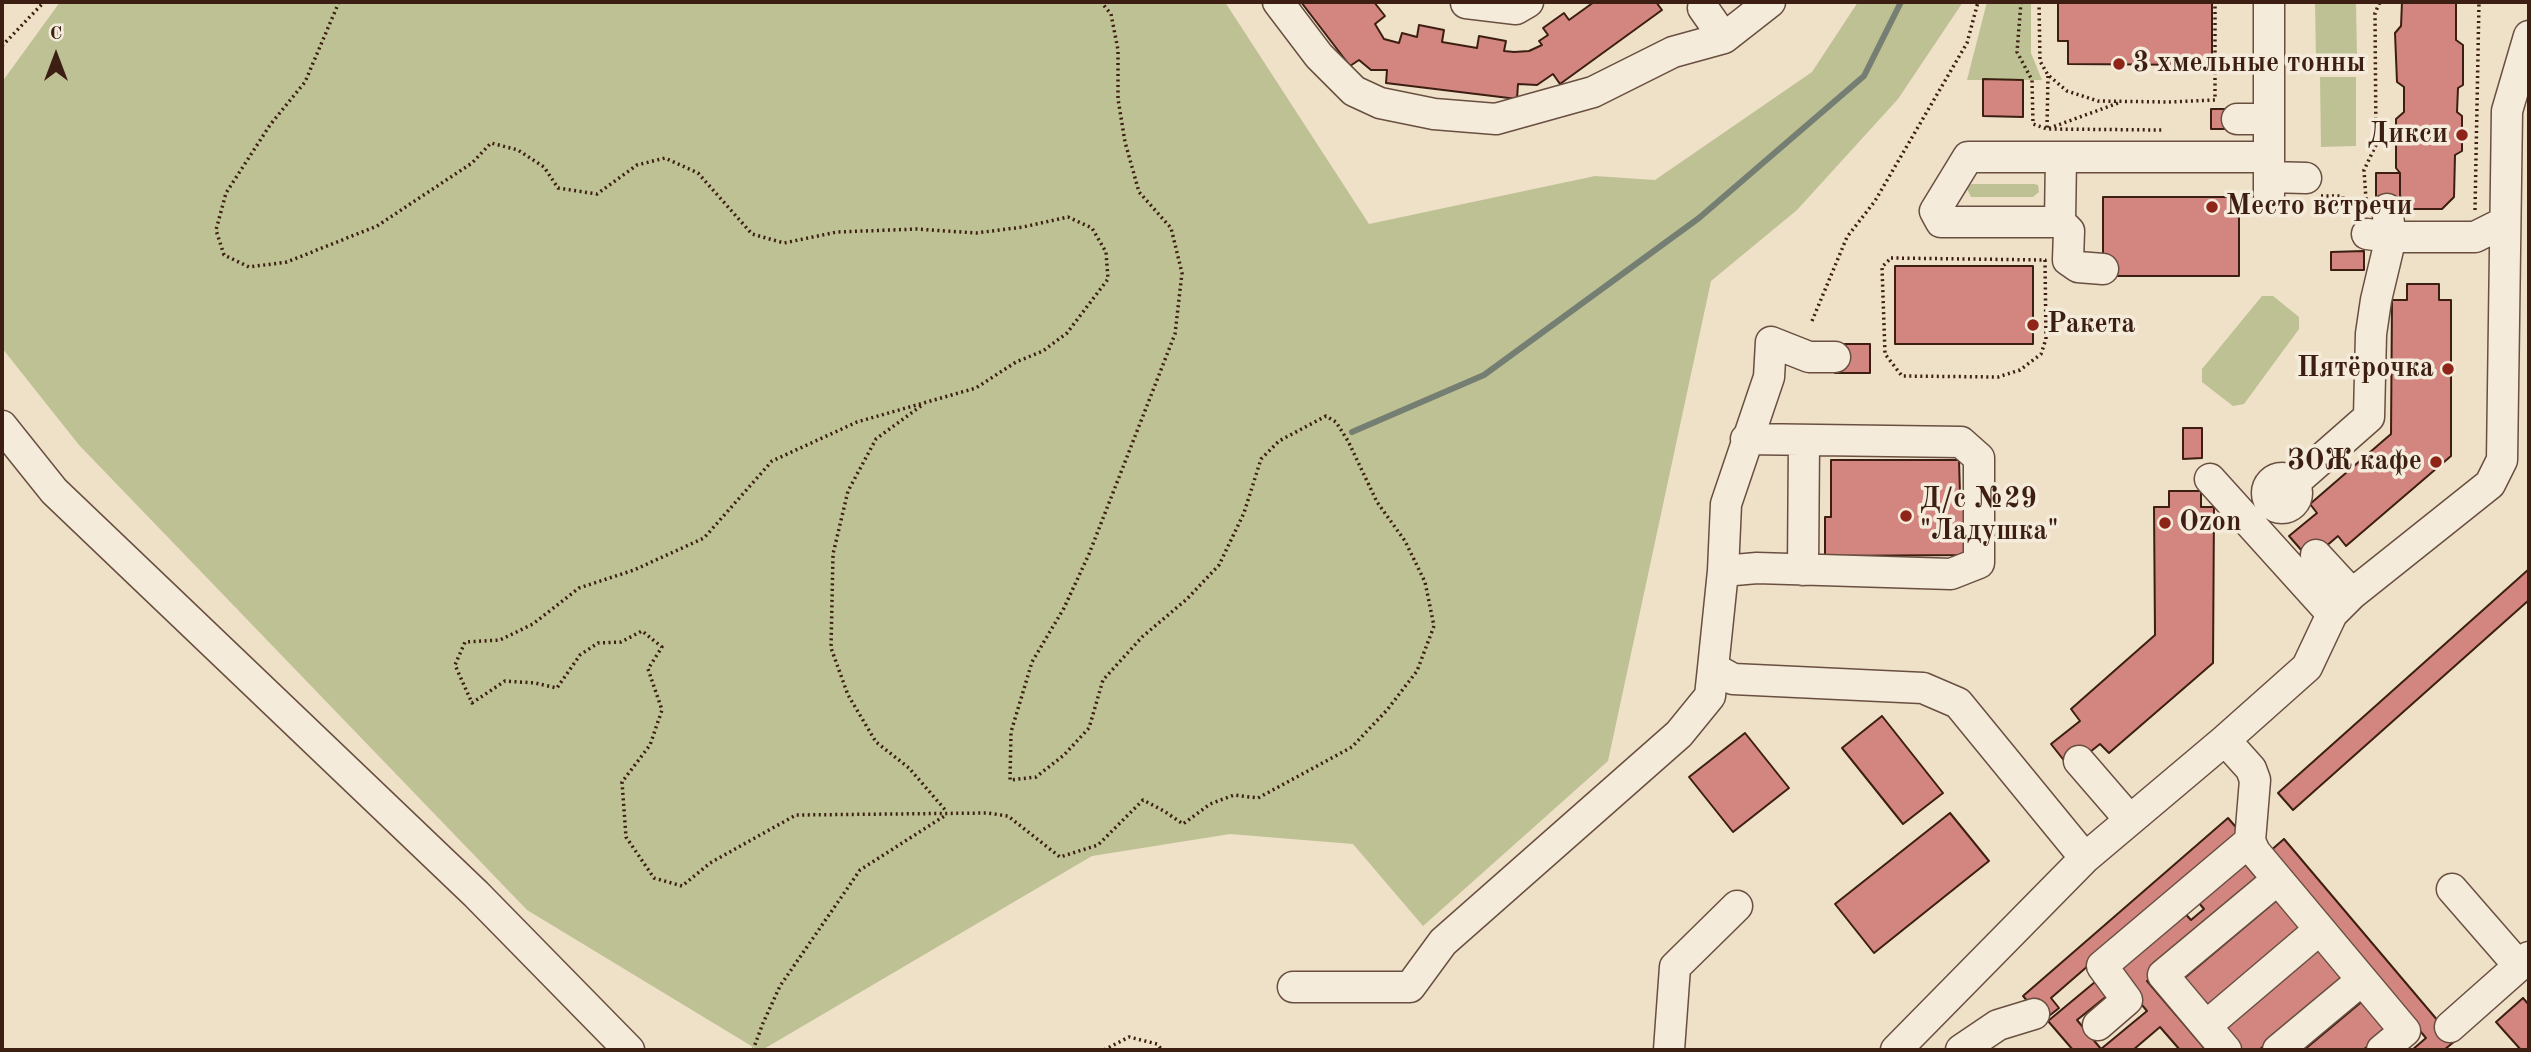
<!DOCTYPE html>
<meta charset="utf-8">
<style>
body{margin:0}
#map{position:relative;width:2531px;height:1052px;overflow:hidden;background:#efe0c8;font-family:"Old Standard TT",serif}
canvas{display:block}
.frame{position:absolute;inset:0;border:4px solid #3c1f12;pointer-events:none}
.north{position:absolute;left:21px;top:21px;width:70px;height:70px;-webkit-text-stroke:5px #f5ebdb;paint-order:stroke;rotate:0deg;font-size:19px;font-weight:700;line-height:28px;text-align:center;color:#3c1f12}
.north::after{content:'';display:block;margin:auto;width:24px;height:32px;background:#3c1f12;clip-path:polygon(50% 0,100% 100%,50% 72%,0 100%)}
</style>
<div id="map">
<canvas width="2531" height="1052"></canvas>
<div class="frame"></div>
<div class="north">С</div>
</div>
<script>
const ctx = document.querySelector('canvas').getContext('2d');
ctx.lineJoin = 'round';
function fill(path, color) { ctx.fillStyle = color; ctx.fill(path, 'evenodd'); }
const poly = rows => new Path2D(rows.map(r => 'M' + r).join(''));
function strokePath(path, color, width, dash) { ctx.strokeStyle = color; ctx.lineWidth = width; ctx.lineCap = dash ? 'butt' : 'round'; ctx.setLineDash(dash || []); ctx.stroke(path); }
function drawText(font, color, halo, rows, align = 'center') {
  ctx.font = font + ' "Old Standard TT",serif'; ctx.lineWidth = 7; ctx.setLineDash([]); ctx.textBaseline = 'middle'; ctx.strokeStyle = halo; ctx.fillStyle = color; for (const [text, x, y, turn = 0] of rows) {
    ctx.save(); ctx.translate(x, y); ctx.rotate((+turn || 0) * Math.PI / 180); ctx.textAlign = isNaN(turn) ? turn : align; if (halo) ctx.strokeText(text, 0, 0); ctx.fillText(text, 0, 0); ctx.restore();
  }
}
fill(poly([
 [60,2,1225,2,1369,224,1595,176,1655,180,1812,72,1858,2,1963,2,1898,99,1797,210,1711,281,1608,761,1423,926,1353,844,1230,834,1092,856,762,1050,758,1050,527,910,79,445,2,348,2,82],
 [1987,2,2031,2,2031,53,2042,80,1967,80],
 [2315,2,2356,2,2357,58,2316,59],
 [2320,77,2356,77,2356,146,2321,147],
 [1971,184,2034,184,2038,185,2039,192,2033,197,1971,197,1967,189],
 [2262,296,2273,296,2299,317,2299,329,2244,404,2233,406,2202,382,2202,369]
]), '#bec193');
strokePath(poly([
 [1352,432,1484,375,1699,218,1864,76,1901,2]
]), '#747e73', 6);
const building = poly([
 [1301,2,1374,2,1385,16,1375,24,1384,39,1399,43,1402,33,1417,37,1419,25,1444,30,1442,42,1477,48,1479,36,1506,41,1504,51,1514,52,1529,51,1542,45,1539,41,1548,35,1543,28,1564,13,1569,20,1594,2,1656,2,1662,10,1560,84,1553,74,1537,85,1518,84,1517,99,1386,83,1387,70,1371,70,1359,60,1350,66,1301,2],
 [2058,2,2212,2,2212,65,2068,64,2068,41,2058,41,2058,2],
 [2402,2,2456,3,2456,40,2463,45,2463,85,2458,88,2457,112,2462,116,2462,151,2455,155,2454,197,2442,209,2411,209,2400,196,2400,173,2396,168,2396,119,2404,112,2404,87,2397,82,2395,33,2401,26,2402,2],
 [1983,79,2023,80,2023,117,1983,116,1983,79],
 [2211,109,2237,109,2237,129,2211,129,2211,109],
 [2376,173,2400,173,2400,209,2376,209,2376,173],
 [2103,197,2239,197,2239,276,2103,276,2103,197],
 [2364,251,2364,270,2331,270,2331,252,2364,251],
 [1895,266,2033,266,2033,344,1895,344,1895,266],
 [2407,284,2439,284,2439,300,2451,300,2451,456,2346,546,2338,536,2310,560,2289,536,2317,513,2310,504,2391,434,2392,300,2407,300,2407,284],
 [1835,344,1870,344,1870,373,1835,373,1835,344],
 [2183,428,2202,428,2202,458,2183,459,2183,428],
 [1831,460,1959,460,1960,495,1966,495,1966,555,1825,556,1825,517,1831,517,1831,460],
 [2169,491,2201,491,2201,507,2214,507,2213,663,2109,753,2100,744,2070,768,2051,744,2080,721,2071,709,2155,635,2154,507,2169,507,2169,491],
 [2529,569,2529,600,2293,810,2278,793,2529,569],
 [1882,716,1943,793,1903,824,1842,748,1882,716],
 [1745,733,1789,788,1733,832,1689,777,1745,733],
 [1950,813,1989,861,1874,953,1835,904,1950,813],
 [2228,818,2241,833,2051,998,2059,1008,2044,1020,2023,996,2228,818],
 [2284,839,2455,1041,2444,1050,2412,1050,2426,1038,2269,852,2284,839],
 [2239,857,2262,884,2147,981,2206,1050,2180,1050,2160,1027,2133,1050,2073,1050,2048,1021,2101,977,2113,991,2077,1020,2101,1049,2147,1011,2111,968,2181,909,2191,920,2204,909,2193,896,2239,857],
 [2278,899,2304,930,2207,1012,2181,981,2278,899],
 [2320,947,2346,977,2259,1050,2240,1050,2222,1029,2320,947],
 [2523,998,2529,1005,2529,1050,2521,1050,2496,1022,2523,998],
 [2365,999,2389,1029,2363,1050,2304,1050,2365,999]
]);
fill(building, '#d3857f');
strokePath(building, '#3c1f12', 2);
const minor = poly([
 [1278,2,1319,56,1354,91,1380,103,1434,114,1496,119,1593,92,1673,52,1724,38,1770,2],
 [2269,2,2269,195],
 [1466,3,1516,9,1528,2],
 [1703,8,1724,38],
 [2237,119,2268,119],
 [2061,157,1968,157,1935,211,1941,222,2060,222,2061,157,2268,157],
 [2269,177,2306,178],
 [2060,222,2069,231,2068,260,2078,267,2103,269],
 [2367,234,2391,237,2475,237,2505,222],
 [1835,357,1809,357,1771,342,1769,377,1726,504,1723,571,1713,668,1733,679,1923,688,1958,703,2085,858],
 [2,426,54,491,476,894,629,1050],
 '2267 493a15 15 0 1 1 30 0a15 15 0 1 1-30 0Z',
 [2210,479,2332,614],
 [2294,483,2369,417,2371,334,2376,300,2391,237,2387,209],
 [2316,555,2352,594],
 [1803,570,1804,441],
 [1723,571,1757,568,1951,574,1979,563,1979,458,1961,442,1746,439],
 [2225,740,2251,769,2255,780,2250,841,2255,852,2405,1031,2382,1050],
 [2079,761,2130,820],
 [2452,889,2519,966],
 [1293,987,1410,987,1443,942,1679,734,1710,696,1713,668],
 [2098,1025,2127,1000,2102,966,2250,841],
 [2206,1026,2319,930],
 [2450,1027,2529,957],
 [1669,1050,1675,967,1737,906],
 [1896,1050,2085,858,2225,740,2307,667,2332,614,2352,594,2490,484,2502,460,2507,111,2529,36],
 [1961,1050,1998,1025,2034,1014],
 [2226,1050,2163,975,2277,880],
 [2278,1050,2362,980]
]);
strokePath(minor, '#694f40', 33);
strokePath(poly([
 [339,2,305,82,270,125,226,193,216,230,224,255,249,267,287,262,377,226,472,163,491,143,518,150,544,167,558,188,597,194,637,165,665,158,698,173,752,234,784,243,837,232,917,229,976,233,1023,227,1068,217,1092,228,1106,252,1108,279,1067,333,1043,351,1016,362,976,388,857,422,772,461,704,538,634,570,579,588,533,624,500,640,465,642,455,665,472,703,505,681,535,683,557,688,580,655,598,643,621,642,642,631,662,647,648,669,662,710,650,745,622,782,626,837,654,878,682,886,710,863,796,815,987,813,1008,816,1060,857,1098,845,1143,800,1164,811,1183,824,1210,804,1234,795,1258,798,1352,747,1387,710,1417,671,1434,626,1425,582,1405,541,1377,502,1348,441,1336,422,1326,416,1279,441,1261,459,1244,513,1219,565,1187,599,1142,637,1103,680,1089,728,1064,755,1036,777,1010,780,1011,732,1032,662,1064,608,1089,554,1175,334,1182,273,1171,228,1139,192,1125,142,1118,99,1118,50,1111,14,1101,2],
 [2021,2,2017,52,2032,80,2033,124,2047,129,2162,130],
 [2039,2,2040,61,2048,75,2067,91,2098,101,2168,102,2215,100,2215,2],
 [2,46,44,2],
 [2048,76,2047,129,2121,102],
 [2321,196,2343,196,2343,211,2357,212],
 [2366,199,2364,170,2376,145,2375,13,2380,2],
 [2475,210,2479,2],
 [1891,258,2045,260,2046,339,2041,354,2020,370,1998,377,1902,376,1885,354,1882,267,1891,258],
 [1812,321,1847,237,1875,201,1967,43,1978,2],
 [921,406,876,439,848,491,833,554,831,648,848,695,876,742,909,768,947,812],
 [753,1050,763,1023,780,986,860,870,946,815],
 [1104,1050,1129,1037,1157,1044,1162,1050]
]), '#3c1f12', 3.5, [2, 3.5]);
strokePath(minor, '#f5ebdb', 30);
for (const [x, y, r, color] of [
 [2119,64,7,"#8f2418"],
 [2462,135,7,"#8f2418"],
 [2212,207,7,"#8f2418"],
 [2033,325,7,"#8f2418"],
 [2448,369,7,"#8f2418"],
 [2436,462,7,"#8f2418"],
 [1906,516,7,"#8f2418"],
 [2165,523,7,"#8f2418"]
]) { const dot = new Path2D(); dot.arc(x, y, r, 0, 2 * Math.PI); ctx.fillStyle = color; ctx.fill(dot); strokePath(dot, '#f5ebdb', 2.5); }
drawText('bold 28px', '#3c1f12', '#f5ebdb', [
 ["3 хмельные тонны",2133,64],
 ["Дикси",2448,135,"right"],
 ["Место встречи",2226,207],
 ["Ракета",2047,325],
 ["Пятёрочка",2434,369,"right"],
 ["ЗОЖ кафе",2422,462,"right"],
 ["Д/с №29",1920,500],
 ["\"Ладушка\"",1920,532],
 ["Ozon",2179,523]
], 'left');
</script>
